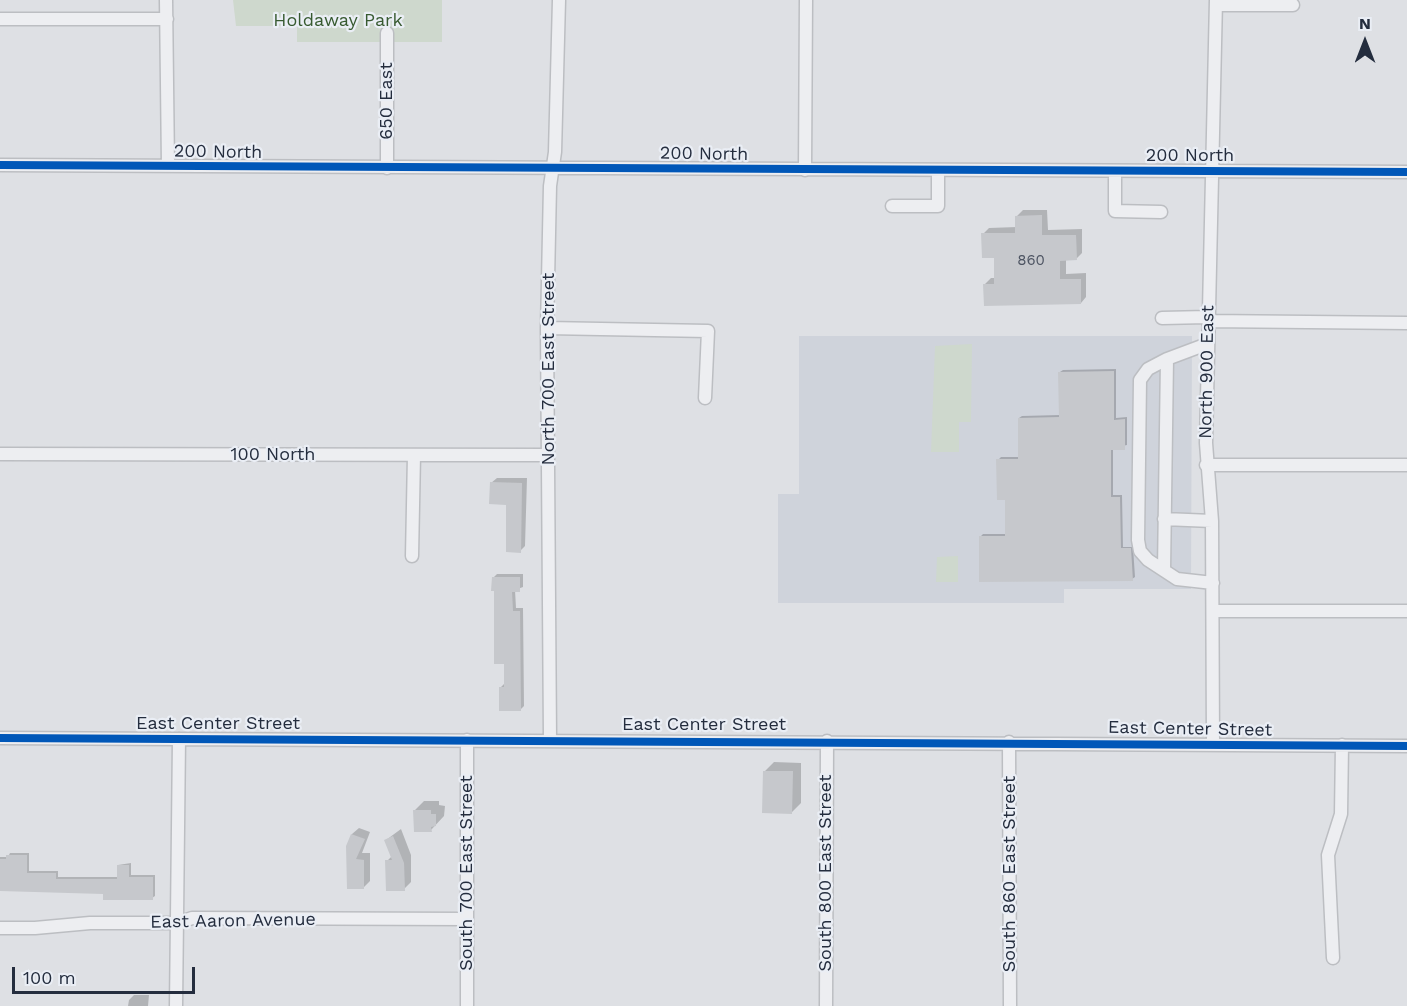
<!DOCTYPE html>
<style>
body{margin:0}
#map{position:relative;width:1407px;height:1006px;overflow:hidden;background:#dee0e4;font-family:"Work Sans",sans-serif}
canvas{display:block}
.north{position:absolute;left:1335px;top:12px;width:60px;height:60px;-webkit-text-stroke:4px #eaeef5;paint-order:stroke;rotate:0deg;font-size:16px;font-weight:700;line-height:24px;text-align:center;color:#242d3e}
.north::after{content:'';display:block;margin:auto;width:21px;height:27px;background:#242d3e;clip-path:polygon(50% 0,100% 100%,50% 72%,0 100%)}
.scale{position:absolute;left:12px;top:967px;width:183px;height:27px;box-sizing:border-box;border:3px solid #242d3e;border-top:0;padding-left:8px;font-size:18px;line-height:21px;white-space:nowrap;color:#242d3e;-webkit-text-stroke:4px #eaeef5;paint-order:stroke}
</style>
<div id="map">
<canvas width="1407" height="1006"></canvas>
<div class="north">N</div>
<div class="scale">100 m</div>
</div>
<script>
const ctx = document.querySelector('canvas').getContext('2d');
ctx.lineJoin = 'round';
function fill(path, color) { ctx.fillStyle = color; ctx.fill(path, 'evenodd'); }
const poly = rows => new Path2D(rows.map(r => 'M' + r).join(''));
function strokePath(path, color, width, dash) { ctx.strokeStyle = color; ctx.lineWidth = width; ctx.lineCap = dash ? 'butt' : 'round'; ctx.setLineDash(dash || []); ctx.stroke(path); }
function drawText(font, color, halo, rows, align = 'center') {
  ctx.font = font + ' "Work Sans",sans-serif'; ctx.lineWidth = 4.5; ctx.setLineDash([]); ctx.textBaseline = 'middle'; ctx.strokeStyle = halo; ctx.fillStyle = color; for (const [text, x, y, turn = 0] of rows) {
    ctx.save(); ctx.translate(x, y); ctx.rotate((+turn || 0) * Math.PI / 180); ctx.textAlign = isNaN(turn) ? turn : align; if (halo) ctx.strokeText(text, 0, 0); ctx.fillText(text, 0, 0); ctx.restore();
  }
}
fill(poly([
 [799,336,1192,336,1191,589,1064,589,1064,603,778,603,778,494,799,494]
]), '#cfd3db');
fill(poly([
 [233,0,442,0,442,42,297,42,297,26,236,26],
 [972,344,971,422,959,422,959,452,931,452,935,346],
 [958,556,958,582,936,582,937,557]
]), '#ced8cd');
fill(poly([
 [1023,210,1047,210,1048,230,1082,229,1082,253,1076,259,1066,259,1066,274,1086,273,1086,297,1081,303,985,284,991,278,995,278,995,256,983,234,989,228,1017,227,1017,216],
 [1116,369,1116,418,1127,417,1127,445,1113,448,1113,495,1122,495,1123,547,1133,547,1135,577,1132,579,980,537,983,534,1007,534,1006,498,998,460,1001,457,1020,457,1019,418,1022,416,1060,415,1060,372,1063,370],
 [497,478,527,478,525,546,520,551,508,503,491,483],
 [497,574,523,574,523,587,515,590,516,608,523,608,524,706,520,710,501,687,504,684,506,662,493,578],
 [774,762,801,763,801,803,791,813,765,771],
 [424,801,439,801,439,805,445,806,444,816,431,830,415,810],
 [359,828,370,832,362,853,370,853,370,881,363,888,347,847,352,834],
 [401,829,411,855,411,882,404,889,387,861,392,856,386,840],
 [10,853,29,853,29,871,58,871,58,877,118,877,118,865,131,863,131,875,155,875,155,896,152,898,104,892,0,890,0,857,8,857],
 [134,995,149,995,148,1006,128,1006,129,1000]
]), '#0003');
fill(poly([
 [1042,215,1042,235,1076,235,1077,260,1060,261,1060,279,1081,279,1081,304,984,306,983,284,994,284,994,258,982,258,981,233,1015,233,1015,216],
 [1114,371,1114,420,1125,419,1125,450,1111,450,1111,497,1120,497,1121,548,1131,548,1133,581,979,582,979,536,1005,536,1005,500,997,500,996,459,1018,459,1018,418,1059,417,1058,372],
 [490,482,522,483,521,553,506,552,506,505,489,504],
 [492,577,520,577,520,592,512,592,513,611,520,611,521,711,499,711,499,687,504,687,504,664,494,664,494,591,491,591],
 [763,771,793,771,792,814,762,813],
 [413,810,431,810,431,814,436,814,436,826,431,827,432,832,414,832],
 [351,834,365,839,356,859,364,860,364,889,347,889,346,846],
 [393,836,404,863,405,891,386,891,385,860,392,860,384,840],
 [6,855,27,855,27,873,56,873,56,879,117,879,117,865,129,865,129,877,153,877,153,900,103,900,103,894,0,891,0,859,6,859]
]), '#c6c8cc');
const minor = poly([
 [166,0,168,166],
 [1216,5,1293,5],
 [0,19,167,19],
 [387,33,387,168],
 [0,165,1407,172],
 [805,170,806,0],
 [1115,171,1115,211,1161,212],
 [892,206,938,206,938,171],
 [1162,318,1207,317],
 [1208,321,1407,323],
 [547,328,708,331,705,398],
 [1207,344,1167,359,1148,369,1140,380,1138,540,1140,551,1148,560,1177,579,1213,583],
 [0,454,547,455],
 [1206,465,1407,465],
 [1164,519,1212,521],
 [412,556,414,455],
 [1164,570,1167,359],
 [1214,611,1407,611],
 [0,738,1407,746],
 [550,739,547,328,550,186,555,152,559,0],
 [467,740,467,1006],
 [1009,742,1010,1006],
 [1213,744,1212,521,1206,443,1216,0],
 [0,928,35,928,90,923,178,923,192,918,466,919],
 [1333,958,1328,855,1341,814,1342,745],
 [176,1006,179,739],
 [826,1006,827,741]
]);
strokePath(minor, '#bcbec2', 15);
strokePath(minor, '#edeef1', 12);
strokePath(poly([
 [0,165,1407,172],
 [0,738,1407,746]
]), '#0057b8', 8);
drawText('15px', '#4d5462', null, [
 ["860",1031,261]
]);
drawText('18px', '#375a30', '#eaeef5', [
 ["Holdaway Park",338,21]
]);
drawText('18px', '#242d3e', '#eaeef5', [
 ["650 East",387,101,-90],
 ["200 North",218,152,1],
 ["200 North",704,154,1],
 ["200 North",1190,156],
 ["North 700 East Street",549,369,-90],
 ["North 900 East",1207,372,-89],
 ["100 North",273,455],
 ["East Center Street",218,724],
 ["East Center Street",704,725],
 ["East Center Street",1190,729,1],
 ["South 700 East Street",467,873,-90],
 ["South 800 East Street",826,873,-90],
 ["South 860 East Street",1010,874,-90],
 ["East Aaron Avenue",233,921,-1]
]);
</script>
